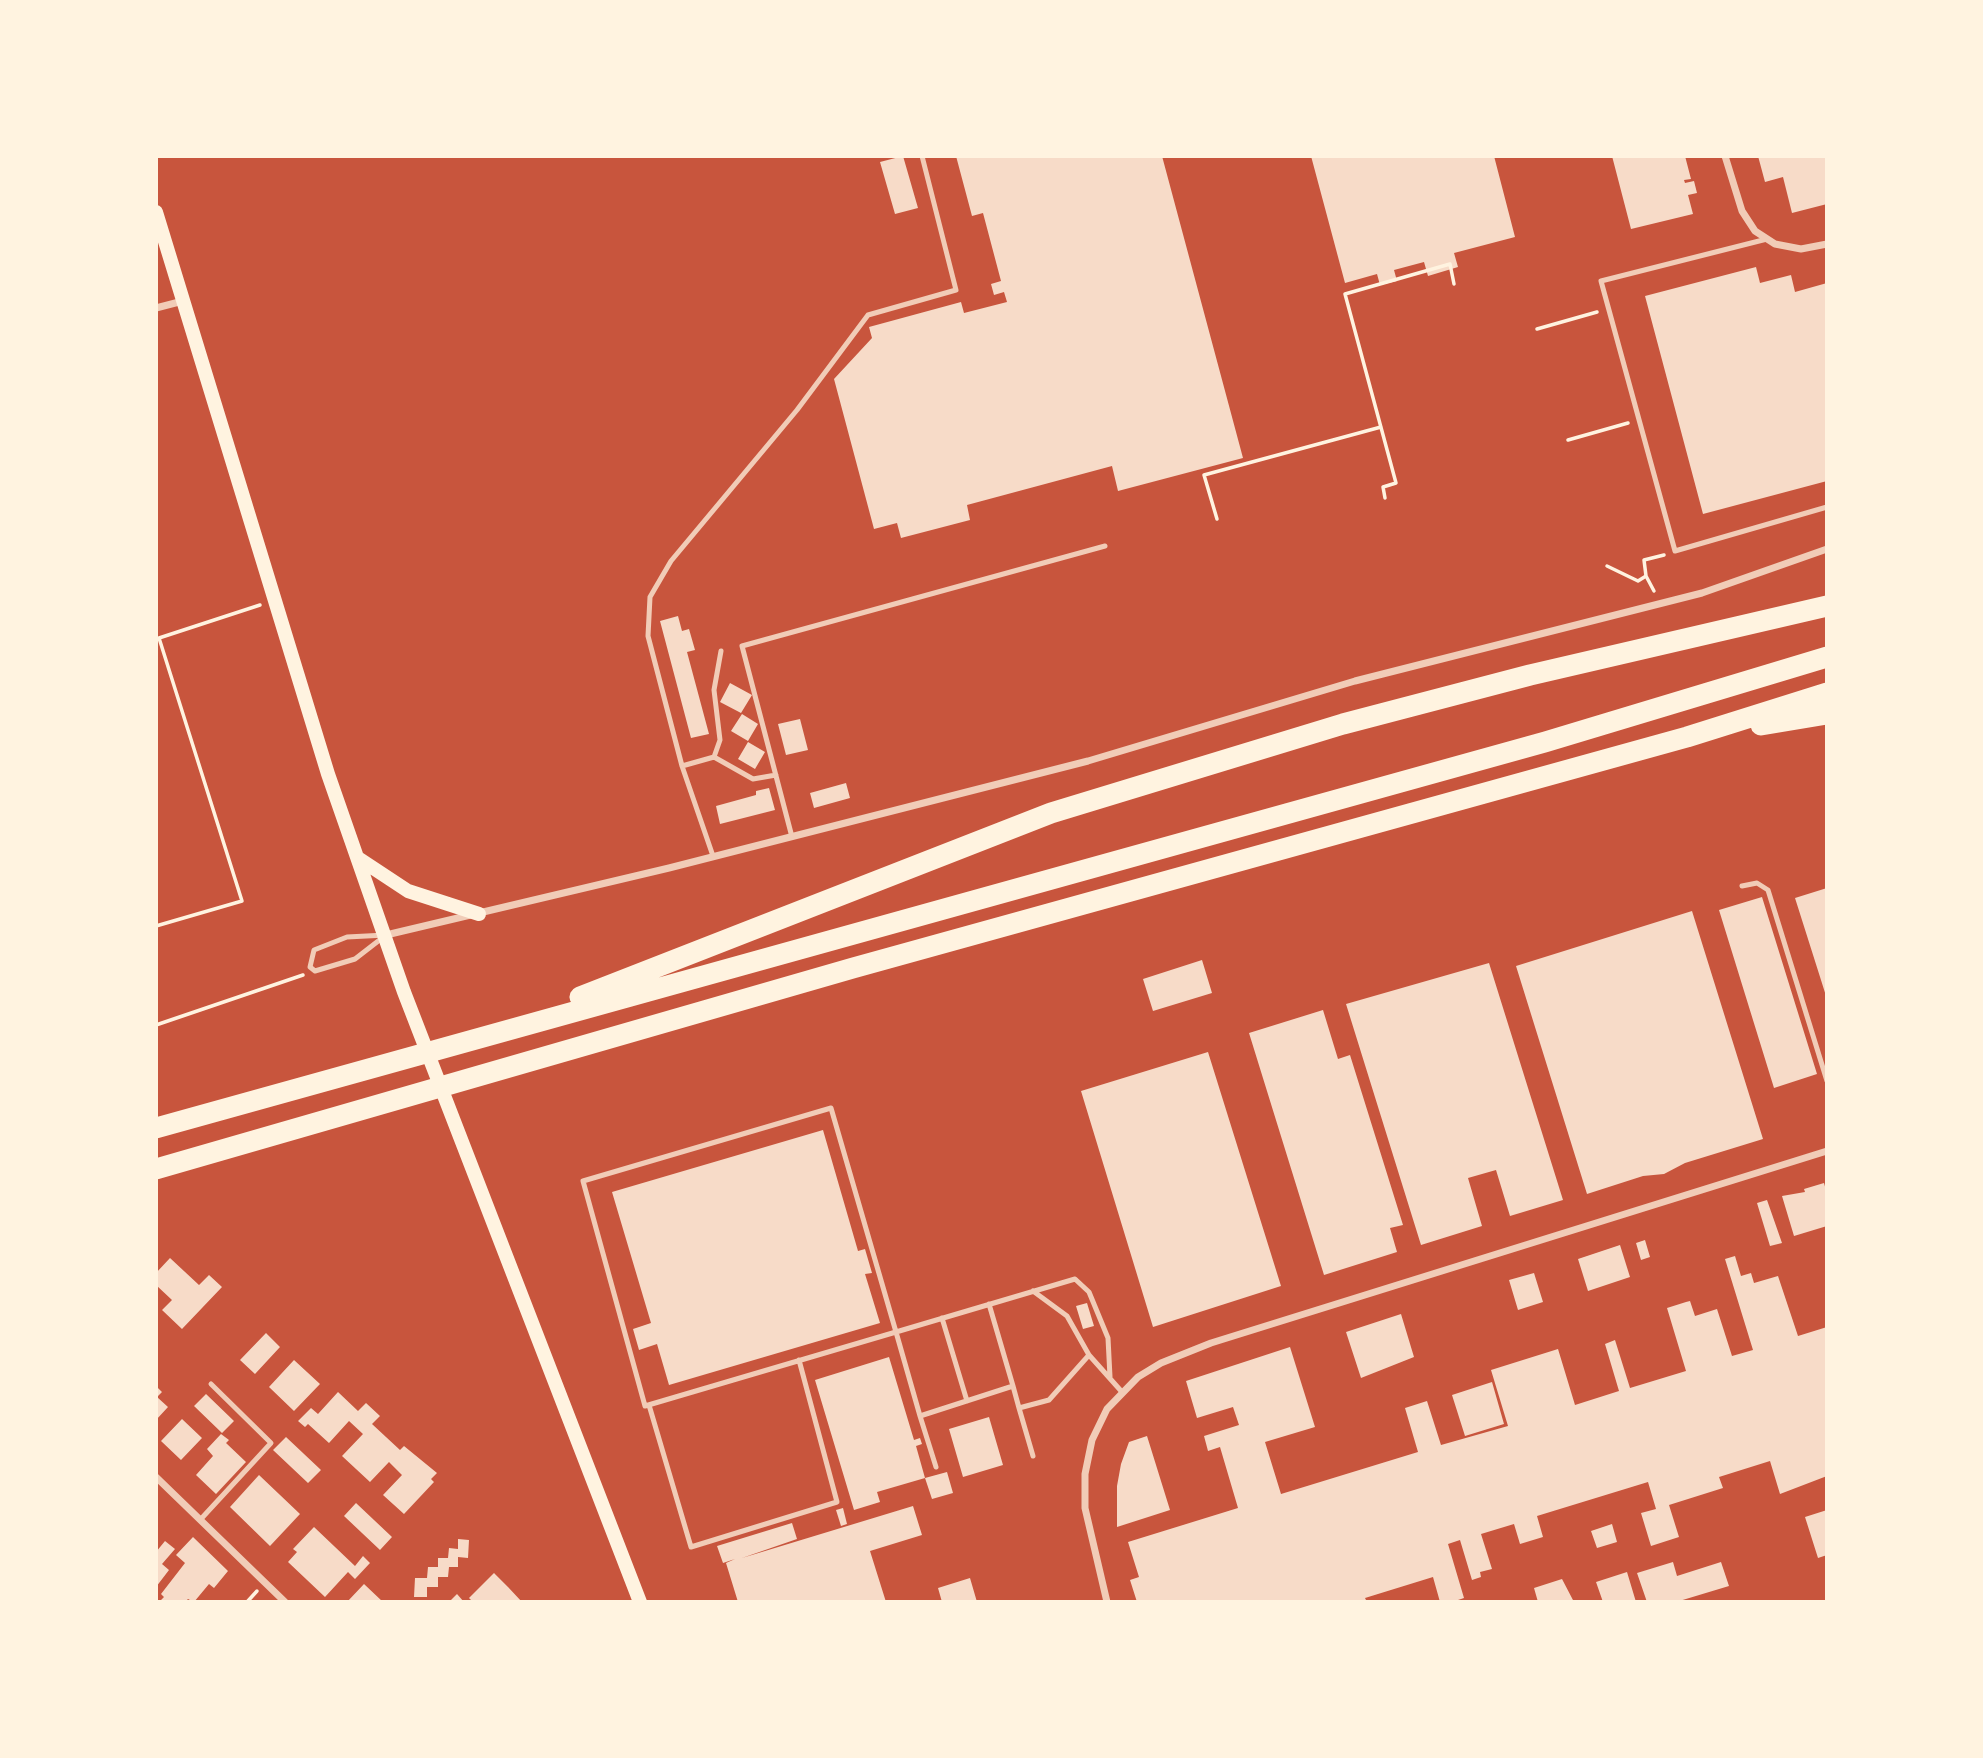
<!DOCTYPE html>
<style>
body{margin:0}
#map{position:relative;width:1983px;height:1758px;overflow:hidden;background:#c8553d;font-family:Raleway,sans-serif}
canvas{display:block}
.frame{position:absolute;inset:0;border:158px solid #fff3e0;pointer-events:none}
</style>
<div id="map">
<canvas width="1983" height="1758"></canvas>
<div class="frame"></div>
</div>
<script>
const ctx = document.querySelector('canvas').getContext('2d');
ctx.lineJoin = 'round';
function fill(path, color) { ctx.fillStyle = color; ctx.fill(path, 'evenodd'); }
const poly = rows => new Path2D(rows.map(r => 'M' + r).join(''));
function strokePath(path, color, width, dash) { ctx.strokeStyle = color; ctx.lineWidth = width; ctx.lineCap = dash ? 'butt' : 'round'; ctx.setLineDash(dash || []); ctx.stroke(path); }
fill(poly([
 [903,156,918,208,895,214,880,162],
 [956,156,1162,156,1243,458,1118,491,1112,466,967,505,970,520,901,538,897,523,874,529,834,379,872,338,869,327,961,302,964,313,1007,302,1004,292,994,295,991,284,1001,281,983,213,972,216],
 [1311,156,1494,156,1515,237,1454,253,1458,267,1428,276,1424,262,1394,270,1397,281,1380,285,1377,274,1345,283],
 [1612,156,1685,156,1691,179,1684,180,1685,183,1694,181,1697,193,1688,195,1693,214,1631,229],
 [1758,156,1827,156,1827,204,1792,213,1783,177,1765,182],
 [1756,267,1760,283,1791,275,1795,292,1827,283,1827,481,1703,514,1645,296],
 [678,616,682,631,689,629,695,650,687,652,709,734,691,738,660,621],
 [730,683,752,695,741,713,720,702],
 [742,714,758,724,748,741,731,731],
 [800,719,808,750,786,755,778,724],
 [748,742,765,752,755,769,738,759],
 [846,783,850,798,814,808,810,793],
 [769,788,775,810,720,824,716,806,756,795,756,791],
 [1827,888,1827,999,1795,898],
 [1762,897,1817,1074,1774,1088,1719,910],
 [1692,911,1763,1139,1685,1163,1664,1174,1643,1176,1587,1194,1516,966],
 [1202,960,1212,993,1153,1011,1143,979],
 [1489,963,1563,1200,1510,1216,1496,1170,1468,1178,1482,1226,1421,1245,1346,1004],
 [1323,1010,1338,1059,1350,1055,1403,1225,1390,1228,1397,1252,1324,1275,1249,1033],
 [1208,1052,1281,1286,1153,1327,1081,1091],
 [823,1130,858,1251,865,1249,872,1273,865,1274,880,1323,669,1385,657,1344,639,1350,633,1329,651,1323,612,1192],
 [1824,1183,1827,1194,1827,1226,1794,1236,1782,1196,1805,1192,1804,1189],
 [1767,1200,1782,1243,1770,1246,1757,1203],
 [1645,1240,1650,1257,1641,1260,1636,1243],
 [1620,1245,1630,1277,1588,1291,1578,1259],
 [1735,1256,1741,1276,1751,1273,1754,1283,1778,1276,1798,1336,1827,1327,1827,1476,1780,1494,1770,1461,1719,1477,1723,1488,1669,1505,1679,1537,1651,1546,1641,1513,1656,1509,1648,1482,1537,1516,1543,1537,1520,1544,1514,1524,1481,1534,1492,1569,1480,1572,1481,1577,1472,1580,1460,1540,1448,1544,1464,1598,1452,1602,1440,1602,1433,1577,1365,1598,1367,1602,1137,1602,1130,1580,1139,1577,1128,1542,1238,1508,1220,1447,1208,1451,1204,1436,1239,1425,1233,1407,1197,1418,1186,1381,1290,1347,1315,1427,1265,1442,1281,1494,1418,1452,1405,1408,1427,1401,1441,1445,1508,1426,1491,1370,1558,1349,1575,1405,1619,1391,1605,1344,1615,1340,1630,1388,1686,1371,1667,1308,1686,1302,1690,1301,1695,1316,1717,1309,1732,1356,1753,1350,1725,1259],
 [170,1258,199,1285,209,1275,222,1287,182,1329,162,1310,172,1300,156,1285,156,1273],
 [1534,1273,1543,1302,1518,1310,1509,1280],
 [1087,1303,1094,1326,1083,1329,1076,1306],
 [1401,1314,1414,1357,1361,1378,1346,1332],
 [266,1333,280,1347,255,1374,240,1360],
 [889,1357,914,1440,920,1438,922,1444,916,1446,925,1478,877,1492,880,1502,854,1510,815,1380],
 [294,1360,320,1384,294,1411,269,1387],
 [1492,1382,1504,1424,1465,1436,1452,1395],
 [156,1386,162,1392,157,1397,168,1407,156,1420],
 [338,1392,358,1411,366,1403,380,1416,372,1424,400,1450,404,1446,437,1473,431,1479,434,1482,404,1514,383,1495,402,1475,389,1462,370,1482,342,1456,363,1434,349,1421,329,1443,308,1424,305,1427,298,1421,311,1408,318,1414],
 [206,1394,234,1421,222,1433,194,1406],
 [989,1417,1003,1465,963,1477,949,1429],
 [182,1419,202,1438,181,1460,161,1441],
 [221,1434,229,1440,226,1443,246,1462,216,1494,196,1475,213,1456,207,1449],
 [1147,1436,1170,1510,1117,1527,1117,1486,1121,1464,1129,1442],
 [286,1437,321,1470,308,1483,273,1450],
 [947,1472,953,1493,932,1499,925,1478],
 [259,1475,300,1514,270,1546,230,1507],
 [356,1503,392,1537,380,1550,344,1516],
 [913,1506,922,1535,870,1551,886,1602,738,1602,726,1563,735,1559,723,1563,717,1546,792,1523,797,1539,742,1558],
 [843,1508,847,1524,841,1526,836,1510],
 [1827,1510,1827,1555,1818,1558,1805,1517],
 [1612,1524,1617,1542,1597,1548,1591,1531],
 [314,1527,355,1566,363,1556,370,1563,355,1579,348,1572,325,1597,288,1562,297,1552,293,1549],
 [193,1537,228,1571,214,1588,209,1584,194,1602,188,1599,185,1602,159,1602,164,1597,161,1594,185,1563,176,1555],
 [458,1539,469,1540,468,1558,458,1557,458,1567,449,1567,448,1577,438,1577,438,1587,427,1587,427,1597,414,1597,415,1578,427,1578,428,1567,438,1567,438,1558,448,1558,449,1548,458,1549],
 [165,1541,175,1549,162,1564,169,1570,156,1587,156,1552],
 [1673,1562,1677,1576,1721,1562,1729,1586,1676,1602,1647,1602,1637,1573],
 [1627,1572,1636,1602,1603,1602,1596,1582],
 [494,1573,508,1587,522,1602,473,1602,469,1598],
 [970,1578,977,1602,942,1602,938,1588],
 [1562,1579,1574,1602,1538,1602,1534,1588],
 [364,1584,383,1602,347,1602],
 [457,1594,464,1602,449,1602]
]), '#f7dbc8');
strokePath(poly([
 [1537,329,1597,312],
 [1568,440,1628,423],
 [1385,498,1383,487,1396,483,1345,294,1450,264,1454,284],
 [1217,519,1204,475,1381,427],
 [1607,566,1638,581,1646,576,1654,591],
 [1646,576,1644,560,1664,555],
 [156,639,260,605],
 [156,926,242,901,159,638],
 [156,1025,303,975],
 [247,1602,257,1591]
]), '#fff3e0', 3.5);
strokePath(poly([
 [1767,239,1601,281,1675,551,1827,507],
 [714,757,720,740,714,690,721,651],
 [682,766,714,757,753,779,776,775],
 [792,837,742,646,1105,546],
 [713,856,682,766,648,636,650,597,671,561,797,410,868,315,956,290,922,156],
 [1742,886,1757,883,1768,890,1827,1081],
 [386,935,355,959,315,971,310,967,314,950,347,937,386,935],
 [1033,1291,1067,1316,1089,1355,1122,1392],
 [989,1304,1013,1386],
 [942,1318,967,1401],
 [649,1405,691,1547,837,1502,799,1360],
 [920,1416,1013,1386,1019,1408],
 [1033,1456,1019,1408,1049,1400,1089,1355],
 [936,1467,920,1416,896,1332,831,1108,583,1181,645,1406,896,1332,1075,1279,1089,1292,1108,1338,1110,1377],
 [200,1520,271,1443,211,1384]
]), '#f1ccb7', 5);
strokePath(poly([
 [1725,156,1742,211,1755,231,1775,244,1801,249,1827,244],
 [156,308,183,301],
 [386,935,669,868,1088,761,1355,681,1702,593,1827,549],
 [156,1477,285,1602],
 [1107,1602,1085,1508,1085,1474,1092,1440,1107,1409,1138,1377,1161,1363,1211,1343,1827,1151]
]), '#f1ccb7', 7);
strokePath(poly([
 [156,212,328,774,404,992,640,1602],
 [358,858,408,891,479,914]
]), '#fff3e0', 14);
strokePath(poly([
 [1761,725,1827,714],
 [580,997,1051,813,1343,724,1530,675,1827,606],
 [156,1128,1545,742,1827,657],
 [156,1169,853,968,1687,737,1827,693]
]), '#fff3e0', 21);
</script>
